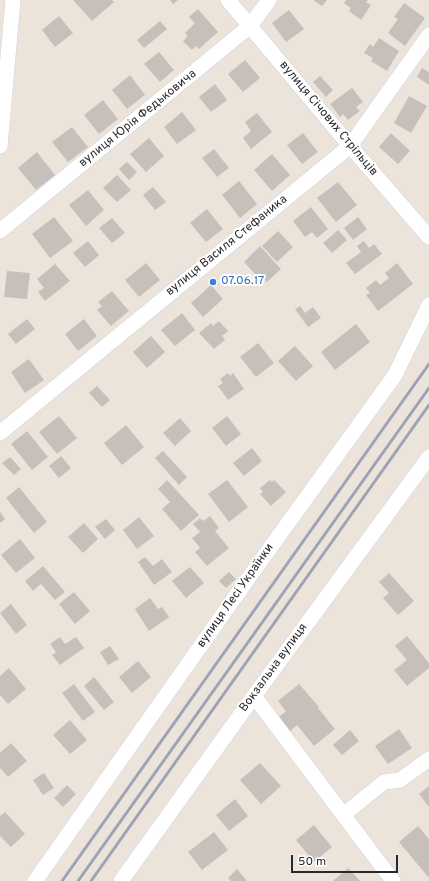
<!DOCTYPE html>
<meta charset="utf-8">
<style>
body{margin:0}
#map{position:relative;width:429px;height:881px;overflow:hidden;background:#ece3da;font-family:Overpass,sans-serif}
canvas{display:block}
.scale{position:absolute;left:291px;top:855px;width:107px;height:18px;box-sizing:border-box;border:2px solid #292929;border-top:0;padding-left:5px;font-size:12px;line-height:14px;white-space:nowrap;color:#292929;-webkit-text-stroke:3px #fff;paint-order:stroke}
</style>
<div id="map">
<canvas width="429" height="881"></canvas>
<div class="scale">50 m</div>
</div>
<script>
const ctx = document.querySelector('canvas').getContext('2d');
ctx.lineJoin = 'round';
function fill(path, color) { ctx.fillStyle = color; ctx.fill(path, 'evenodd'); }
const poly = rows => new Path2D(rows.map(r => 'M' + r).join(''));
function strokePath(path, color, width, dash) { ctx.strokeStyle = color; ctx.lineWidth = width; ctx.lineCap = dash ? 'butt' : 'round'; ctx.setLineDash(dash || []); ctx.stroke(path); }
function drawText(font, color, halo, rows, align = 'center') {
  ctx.font = font + ' Overpass,sans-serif'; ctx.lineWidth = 4; ctx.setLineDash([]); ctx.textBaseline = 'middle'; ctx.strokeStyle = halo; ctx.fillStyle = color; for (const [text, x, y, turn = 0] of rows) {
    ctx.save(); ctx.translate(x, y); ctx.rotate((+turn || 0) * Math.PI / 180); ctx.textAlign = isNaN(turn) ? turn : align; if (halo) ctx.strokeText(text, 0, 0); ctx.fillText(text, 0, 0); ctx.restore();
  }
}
fill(poly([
 [73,0,112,0,114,2,92,21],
 [170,0,178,0,173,4],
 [313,0,327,0,322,6],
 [346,0,368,0,366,2,371,5,361,20,349,11,351,8,344,3],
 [404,3,425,18,405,46,388,33,398,19,394,17],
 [198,9,218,32,199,49,196,46,192,50,183,41,188,36,185,33,195,23,189,17],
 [289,10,304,29,286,42,272,23],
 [59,16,73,33,55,47,42,30],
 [160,21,167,29,144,48,137,40],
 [379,38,399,51,387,71,371,61,373,58,364,53,370,44,373,47],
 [159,52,174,70,160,82,144,64],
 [245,60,260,78,243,92,228,74],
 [422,68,429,72,429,85,417,77],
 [130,75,145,95,127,109,112,90],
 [320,76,333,90,326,97,313,82],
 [215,84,227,100,211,112,199,97],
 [352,88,363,102,356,107,360,111,348,120,343,114,340,117,330,104],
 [409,96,427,106,411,133,394,123],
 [103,100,118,119,99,134,84,115],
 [182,112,196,130,177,144,164,127],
 [257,113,272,132,251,149,243,138,251,131,245,122],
 [72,127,88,147,68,162,52,142],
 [303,133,318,152,302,164,287,145],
 [391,133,410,151,398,164,379,147],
 [149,138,164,156,146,172,130,154],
 [214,149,229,168,217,177,202,158],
 [37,152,55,175,36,190,18,168],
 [272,154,290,175,272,191,254,170],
 [127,162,137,172,129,180,119,169],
 [117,175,131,190,117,202,103,188],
 [239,181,257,204,240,218,222,195],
 [338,182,357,205,336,222,317,198],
 [153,187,166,202,155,210,143,195],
 [88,190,104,210,86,226,69,205],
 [311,207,328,229,317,238,312,232,305,237,293,221],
 [207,209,223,229,206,242,190,223],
 [54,217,73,241,50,258,32,234],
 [358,217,367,229,353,240,344,228],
 [112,218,125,233,112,243,99,228],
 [338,230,347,240,332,253,323,243],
 [278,231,293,247,277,262,262,246],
 [88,241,99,255,85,267,73,253],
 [364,241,369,248,374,244,382,254,355,274,346,263,361,252,357,246],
 [260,246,281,269,267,282,260,274,258,277,244,262],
 [146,263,160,280,139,297,125,280],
 [397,263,413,284,378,311,366,295,370,293,366,288,376,280,380,285,389,278,385,273],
 [55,264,70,281,45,301,38,292,44,288,37,279],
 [7,271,30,273,27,299,4,297],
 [211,285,223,299,203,317,191,303],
 [112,291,129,311,111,326,97,310,102,306,98,302],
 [300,306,305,313,313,307,321,318,308,327,295,309],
 [182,313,195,330,175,346,161,330],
 [27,319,35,329,16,344,8,334],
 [84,319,97,336,78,351,65,334],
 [219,321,228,331,222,336,225,340,214,349,199,333,211,323,213,326],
 [356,324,370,342,335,370,321,352],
 [151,336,165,352,147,368,133,352],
 [258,343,274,363,256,377,240,357],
 [295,346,313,366,296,381,278,361],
 [29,359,44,380,25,393,11,372],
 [228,373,230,376,233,373,244,389,228,400,218,386,223,383,220,379],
 [97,386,110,400,102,407,89,393],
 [59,416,77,438,57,454,39,432],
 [227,416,241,434,226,446,212,428],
 [180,418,191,431,175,446,163,433],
 [126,425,144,447,122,465,104,443],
 [27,431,48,457,32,470,11,444],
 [252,448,262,461,244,476,233,463],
 [163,451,187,477,179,485,155,458],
 [61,456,71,468,59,478,49,466],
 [10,457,21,469,14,475,2,463],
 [167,480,199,515,181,531,162,509,170,502,158,489],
 [227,480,248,507,229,522,208,494],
 [270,480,272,482,274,480,286,492,271,506,260,494,263,492,260,488],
 [19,487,47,522,34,533,6,498],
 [0,512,5,519,0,523],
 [210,516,219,528,215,531,229,548,207,566,195,552,200,548,192,538,200,532,193,524,200,518,203,521],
 [139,517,154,536,137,549,123,530],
 [106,519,115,530,105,539,95,527],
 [84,523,98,539,83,553,68,537],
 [20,539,35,558,16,573,1,555],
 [145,557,153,566,162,559,172,572,154,585,138,562],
 [43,566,65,592,55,600,41,584,33,591,25,581],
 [190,567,204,583,186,598,172,581],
 [229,572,236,579,226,588,219,581],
 [389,573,414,601,398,615,383,598,389,593,379,582],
 [74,592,90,611,75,624,59,604],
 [150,598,158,609,162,607,169,617,149,631,135,609],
 [11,604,27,625,16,634,0,613],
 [407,636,429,663,429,668,407,686,394,670,407,660,395,646],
 [60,637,65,644,76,637,84,648,60,665,52,655,56,652,50,644],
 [110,646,119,659,108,665,100,652],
 [138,661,151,677,132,693,119,677],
 [9,668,26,689,8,704,0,695,0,676],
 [94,677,114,702,104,710,84,686],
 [74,684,95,712,83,721,62,693],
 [299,684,319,707,304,719,318,708,335,729,314,746,297,725,288,733,277,719,286,711,278,701],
 [70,720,87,740,70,754,53,735],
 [399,729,412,748,388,764,375,746],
 [350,730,359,741,342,755,333,745],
 [11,743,27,761,8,777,0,768,0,753],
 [260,763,281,786,261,804,240,780],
 [44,773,54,788,43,795,33,780],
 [67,785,76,794,63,807,54,798],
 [429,786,429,807,419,794],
 [235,799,248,816,229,831,216,815],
 [5,812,25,834,11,847,0,836,0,816],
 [314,825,332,847,314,862,296,840],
 [418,826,429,839,429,878,399,842],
 [214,832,228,850,202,870,188,852],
 [348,868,360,881,333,881],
 [237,869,247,881,231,881,228,878]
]), '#c7c0ba');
const minor = poly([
 [228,0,350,146,429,237],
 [0,146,13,0],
 [0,231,250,26,269,0],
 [0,433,350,146,379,105,429,35],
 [254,696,393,881],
 [343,815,384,782,400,780,429,759],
 [35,881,257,566,395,375,429,305],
 [121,881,254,696,429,457]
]);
strokePath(minor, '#cfd4e2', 16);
strokePath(minor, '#fff', 15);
strokePath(poly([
 [62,881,429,364],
 [78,881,429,388],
 [91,881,429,405]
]), '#9da2b4', 3);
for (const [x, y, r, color] of [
 [213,282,4,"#3f7fe0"]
]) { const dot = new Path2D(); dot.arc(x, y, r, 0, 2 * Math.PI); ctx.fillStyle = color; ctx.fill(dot); strokePath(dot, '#fff', 1.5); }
drawText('12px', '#292929', '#fff', [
 ["вулиця Юрія Федьковича",138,119,-39],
 ["вулиця Січових Стрільців",328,119,50],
 ["вулиця Василя Стефаника",227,246,-39],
 ["вулиця Лесі Українки",236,596,-55],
 ["Вокзальна вулиця",274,668,-54]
]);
drawText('12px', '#366cbe', '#fff', [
 ["07.06.17",221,282]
], 'left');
</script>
